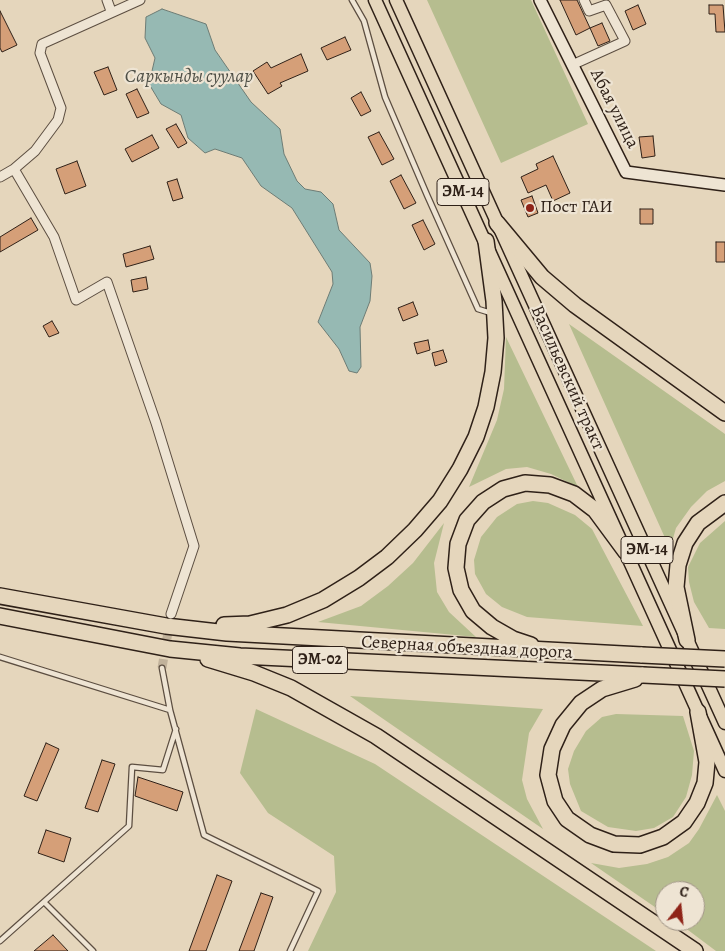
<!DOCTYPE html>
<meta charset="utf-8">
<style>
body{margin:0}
#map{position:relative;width:725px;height:951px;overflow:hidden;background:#e5d6bc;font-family:Alegreya,serif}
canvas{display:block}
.north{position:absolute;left:655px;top:881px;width:50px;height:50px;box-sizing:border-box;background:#eee4d3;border:1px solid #a29688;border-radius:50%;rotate:16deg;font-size:14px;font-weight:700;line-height:20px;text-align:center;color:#2f2118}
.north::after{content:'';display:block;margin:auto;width:18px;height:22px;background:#8f2418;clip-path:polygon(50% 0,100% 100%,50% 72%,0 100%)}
</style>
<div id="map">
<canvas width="725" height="951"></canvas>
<div class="north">С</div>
</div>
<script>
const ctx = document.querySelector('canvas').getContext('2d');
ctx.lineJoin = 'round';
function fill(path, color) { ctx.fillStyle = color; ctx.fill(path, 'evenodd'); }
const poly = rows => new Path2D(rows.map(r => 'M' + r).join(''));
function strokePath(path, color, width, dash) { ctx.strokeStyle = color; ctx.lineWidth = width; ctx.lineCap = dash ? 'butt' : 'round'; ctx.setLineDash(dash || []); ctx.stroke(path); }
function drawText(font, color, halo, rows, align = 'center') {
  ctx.font = font + ' Alegreya,serif'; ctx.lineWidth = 4.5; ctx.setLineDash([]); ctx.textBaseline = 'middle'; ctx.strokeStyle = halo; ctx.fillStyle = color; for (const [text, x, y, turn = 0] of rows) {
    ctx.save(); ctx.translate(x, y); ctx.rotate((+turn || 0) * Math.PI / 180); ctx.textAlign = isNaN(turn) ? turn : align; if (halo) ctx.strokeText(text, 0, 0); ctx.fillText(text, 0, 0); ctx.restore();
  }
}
fill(poly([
 [427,0,531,0,588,124,501,163],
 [569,324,725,434,725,481,707,491,691,507,676,528,670,549],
 [506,337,578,487,551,474,527,467,506,469,469,487,497,420,504,389],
 [533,501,548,503,575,515,592,529,643,626,527,617,502,607,486,594,475,574,474,560,481,537,497,517,517,504],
 [725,521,725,629,709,628,694,602,689,582,688,567,700,543],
 [444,523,434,563,437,592,449,612,476,637,318,622,361,606,388,586,413,563],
 [350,696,543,709,529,733,522,780,527,799,543,829],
 [256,709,375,764,656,951,308,951,336,892,334,856,268,813,240,773],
 [616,714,683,716,694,751,692,775,686,797,673,817,654,828,636,831,608,827,581,811,570,784,568,769,574,751,586,731,602,717],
 [717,795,725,811,725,951,716,951,676,921,695,921,695,891,665,891,665,914,591,863,619,868,647,864,668,857,689,843,699,829]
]), '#b6bd8f');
const water = poly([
 [162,9,206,24,215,50,251,102,280,129,284,154,297,181,305,189,321,192,333,204,339,230,370,263,372,276,370,301,360,327,361,367,357,373,349,371,339,349,318,322,333,284,332,272,292,208,261,186,242,158,215,149,205,153,188,138,181,115,161,104,149,84,155,58,145,38,146,17,162,9]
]);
fill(water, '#96b9b3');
strokePath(water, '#6d7c75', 1);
const building = poly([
 [560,0,577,0,590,28,576,35,560,0],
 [638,5,646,24,633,30,625,11,638,5],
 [709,5,723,5,725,32,716,32,715,14,709,14,709,5],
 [0,11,17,45,2,52,0,48,0,11],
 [602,23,610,41,598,46,590,28,602,23],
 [345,37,351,50,327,60,321,48,345,37],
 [301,54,308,71,280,83,282,86,268,94,253,71,267,62,271,68,301,54],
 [108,67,117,90,104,95,94,72,108,67],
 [137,89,149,113,137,118,126,94,137,89],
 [361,92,371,111,361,116,351,98,361,92],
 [176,124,187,143,178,148,166,129,176,124],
 [379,132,394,159,382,165,368,137,379,132],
 [152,135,159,148,132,162,125,149,152,135],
 [653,136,655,156,642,158,639,137,653,136],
 [553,156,570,193,553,201,546,185,528,193,521,177,538,169,536,164,553,156],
 [77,161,86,186,65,194,56,169,77,161],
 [401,175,416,203,404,209,390,181,401,175],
 [177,179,183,198,173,201,167,182,177,179],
 [532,196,538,213,528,217,521,200,532,196],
 [640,209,653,209,653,224,640,224,640,209],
 [31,218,38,230,0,252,0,237,31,218],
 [423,220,435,244,424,250,412,225,423,220],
 [716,242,725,242,725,262,716,262,716,242],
 [150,246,154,259,126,267,123,254,150,246],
 [146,277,148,289,133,292,131,280,146,277],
 [413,302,418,315,403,321,398,308,413,302],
 [52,321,59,333,49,337,43,326,52,321],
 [428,340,430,350,417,354,414,343,428,340],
 [443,350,447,362,435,366,432,353,443,350],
 [46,743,59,749,37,801,24,796,46,743],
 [102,760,115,764,98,812,85,808,102,760],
 [138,777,183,792,177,811,135,796,138,777],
 [46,830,71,838,64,862,38,853,46,830],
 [217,875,232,881,206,951,189,951,217,875],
 [261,893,273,897,254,951,239,951,261,893],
 [53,935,68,951,34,951,53,935]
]);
fill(building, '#d59f78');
strokePath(building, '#2f2118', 1);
strokePath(poly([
 [162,668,171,614]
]), '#c1b29b', 9, [9, 4.5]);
const lane = poly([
 [352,0,364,21,385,97,427,195,478,309,491,313],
 [0,657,170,710,204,835,318,891,290,951],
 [162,668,170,710],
 [44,902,93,951],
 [0,941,129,826,132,767,163,770,176,729]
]);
const street = poly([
 [107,0,111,11],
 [572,65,625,41,606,5,589,11,584,0],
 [14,169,54,237,76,300,107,282,156,423,194,546,171,614],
 [0,177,14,169,35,151,58,120,61,108,40,53,42,44,140,0]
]);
const secondary = poly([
 [540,0,626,172,725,185]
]);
const primary = poly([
 [375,0,725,771],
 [396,0,725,723]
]);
const highway = poly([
 [497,223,542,277,575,305,725,413],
 [0,596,166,626,227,633,642,655],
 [0,616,170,649,240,656,643,675],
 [224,625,250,624,287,615,323,600,359,578,387,557,415,530,440,501,460,469,476,437,486,407,493,372,496,338,494,301,486,241],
 [687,640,676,587,678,565,685,543,698,523,725,503],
 [531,645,513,639,492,627,473,611,461,590,456,568,458,544,467,520,483,502,503,489,525,483,550,485,574,494,595,510,626,552],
 [208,659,254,673,291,688,376,736,695,951],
 [635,679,602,689,581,703,563,725,552,749,548,775,555,801,567,819,590,835,614,844,640,845,663,837,684,822,697,803,705,783,707,762,698,712]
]);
strokePath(lane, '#5c4e41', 7);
strokePath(street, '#5c4e41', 11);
strokePath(secondary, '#2f2118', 14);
strokePath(primary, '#2f2118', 15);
strokePath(highway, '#2f2118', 18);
strokePath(lane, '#eee4d3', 4.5);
strokePath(street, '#eee4d3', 9);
strokePath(secondary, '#eee4d3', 11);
strokePath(primary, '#e5d6bc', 12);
strokePath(highway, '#e5d6bc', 15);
const highwayBridge = poly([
 [642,655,725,659],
 [643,675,725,679]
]);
strokePath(highwayBridge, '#2f2118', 18, []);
strokePath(highwayBridge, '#e5d6bc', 15);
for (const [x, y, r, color] of [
 [530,208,5,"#8f2418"]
]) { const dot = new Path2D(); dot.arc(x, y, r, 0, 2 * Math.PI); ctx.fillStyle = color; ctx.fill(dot); strokePath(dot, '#eee4d3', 2); }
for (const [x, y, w] of [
 [463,192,52],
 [647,550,52],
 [320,660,55]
]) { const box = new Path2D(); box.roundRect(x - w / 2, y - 13.5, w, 27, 4); ctx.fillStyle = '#eee4d3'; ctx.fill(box); strokePath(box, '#2f2118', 1); }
drawText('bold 16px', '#2f2118', null, [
 ["ЭМ-14",463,192],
 ["ЭМ-14",647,550],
 ["ЭМ-02",320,660]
]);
drawText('18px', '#2f2118', '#eee4d3', [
 ["Абая улица",614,109,63],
 ["Васильевский тракт",567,378,66],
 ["Северная объездная дорога",467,648,3]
]);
drawText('18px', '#2f2118', '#eee4d3', [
 ["Пост ГАИ",540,208]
], 'left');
drawText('italic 19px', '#4e4f46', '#eee4d3', [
 ["Саркынды суулар",189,77]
]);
</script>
